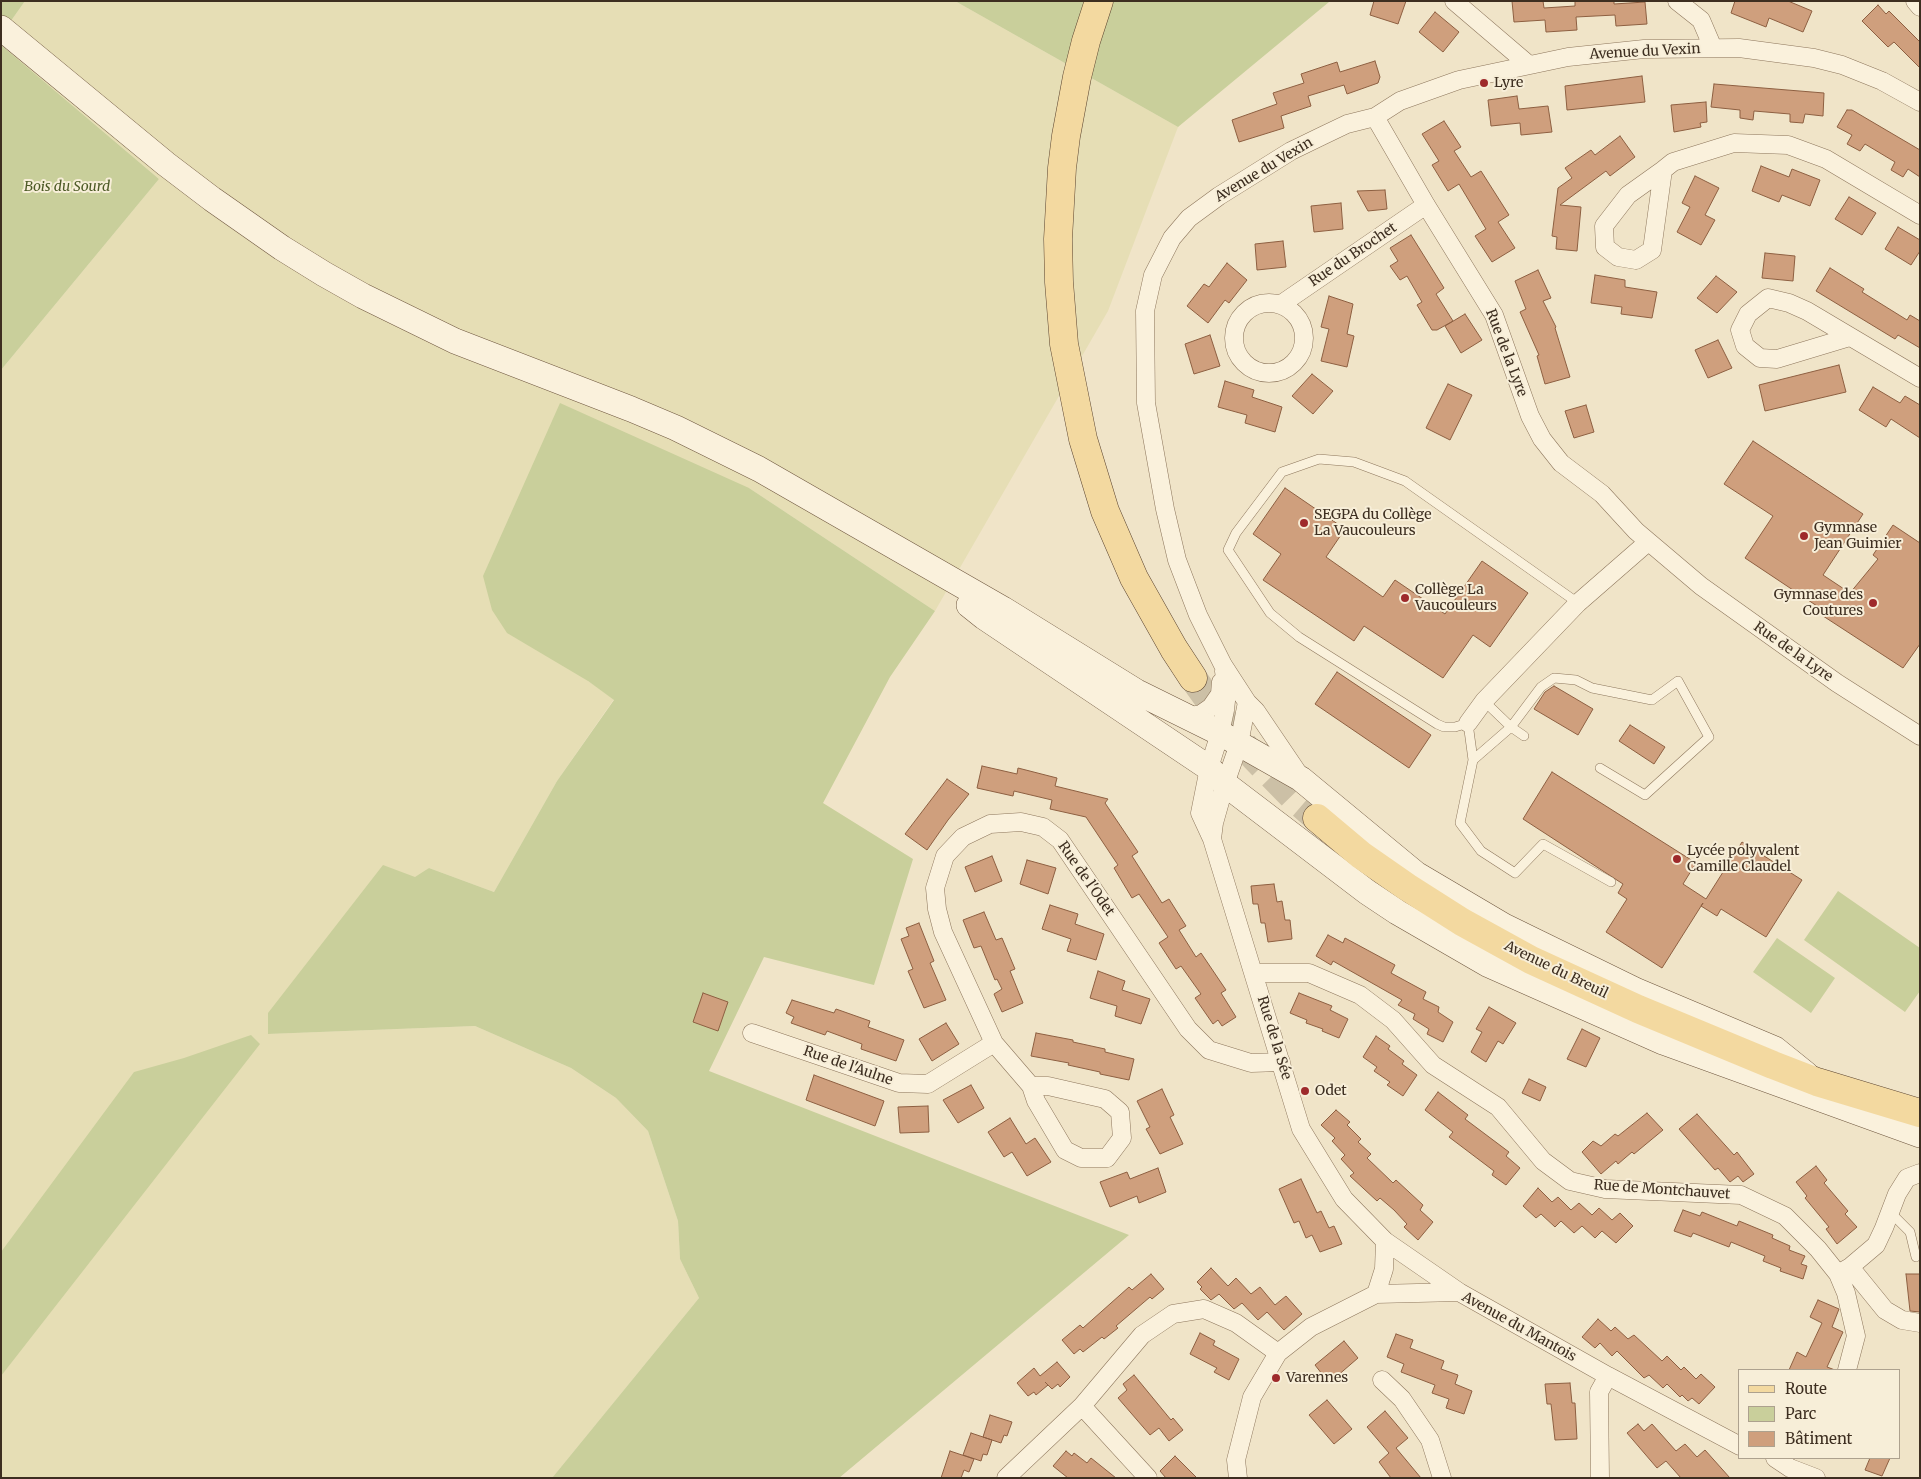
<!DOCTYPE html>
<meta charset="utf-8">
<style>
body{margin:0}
#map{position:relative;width:1921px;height:1479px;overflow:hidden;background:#f0e4c8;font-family:Merriweather,serif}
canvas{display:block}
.frame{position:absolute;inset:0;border:2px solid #3d2e20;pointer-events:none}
.legend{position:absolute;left:1738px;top:1369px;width:162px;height:90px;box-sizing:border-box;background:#f7eed8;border:1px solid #ada18e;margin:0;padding:6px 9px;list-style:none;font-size:15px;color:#3d2e20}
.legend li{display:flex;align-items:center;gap:10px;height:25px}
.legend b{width:25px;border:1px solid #ada18e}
</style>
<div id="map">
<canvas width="1921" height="1479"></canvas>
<div class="frame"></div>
<ul class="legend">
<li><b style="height:6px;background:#f3d9a0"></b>Route</li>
<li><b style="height:14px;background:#c9cf9b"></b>Parc</li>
<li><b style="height:14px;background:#cf9f7d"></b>Bâtiment</li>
</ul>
</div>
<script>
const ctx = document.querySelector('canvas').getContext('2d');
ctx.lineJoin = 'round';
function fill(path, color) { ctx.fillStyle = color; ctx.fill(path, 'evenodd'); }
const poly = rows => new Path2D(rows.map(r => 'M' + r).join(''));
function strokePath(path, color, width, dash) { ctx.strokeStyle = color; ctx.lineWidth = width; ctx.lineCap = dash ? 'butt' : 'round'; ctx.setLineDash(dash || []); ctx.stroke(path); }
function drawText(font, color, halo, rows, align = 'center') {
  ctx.font = font + ' Merriweather,serif'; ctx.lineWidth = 4; ctx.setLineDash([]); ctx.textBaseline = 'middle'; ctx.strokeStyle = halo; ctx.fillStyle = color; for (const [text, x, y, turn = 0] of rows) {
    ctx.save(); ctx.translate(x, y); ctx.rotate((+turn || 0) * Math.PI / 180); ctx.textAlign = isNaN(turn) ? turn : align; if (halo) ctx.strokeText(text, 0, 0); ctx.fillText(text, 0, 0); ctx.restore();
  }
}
fill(poly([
 [25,1,955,1,1178,127,1108,311,935,611,749,488,588,681,614,699,557,781,494,892,429,868,268,1034,475,1026,571,1068,616,1098,648,1131,678,1221,680,1259,699,1298,552,1478,1,1478,1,370,159,179,1,45,1,35]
]), '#e6deb5');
fill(poly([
 [1,1,25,1,1,35],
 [955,1,1328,1,1329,2,1178,127],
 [1,45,159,179,1,370],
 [560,403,749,488,935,611,890,677,823,803,913,859,874,985,764,957,709,1071,1129,1235,839,1478,552,1478,699,1298,680,1259,678,1221,648,1131,616,1098,571,1068,475,1026,268,1034,268,1013,383,865,415,877,429,868,494,892,557,781,614,700,588,681,507,633,492,610,483,576],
 [1838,891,1920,948,1920,991,1905,1012,1804,940],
 [1777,938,1835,978,1811,1013,1753,972],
 [251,1035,260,1044,1,1376,1,1252,134,1072,184,1058]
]), '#c9cf9b');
const building = poly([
 [1374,1,1406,1,1398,24,1370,15,1374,1],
 [1512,1,1543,1,1544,8,1575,6,1575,1,1614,1,1614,4,1645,2,1647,24,1616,26,1615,15,1576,17,1577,30,1546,32,1545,20,1514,22,1512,1],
 [1735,1,1788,1,1812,11,1803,32,1769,18,1766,27,1731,13,1735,1],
 [1878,5,1886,14,1889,11,1920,42,1920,68,1894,42,1888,47,1862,21,1878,5],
 [1435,12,1459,32,1443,52,1419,32,1435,12],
 [1375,61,1380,77,1378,83,1347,94,1344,85,1308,96,1311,106,1281,116,1284,128,1239,142,1232,120,1277,104,1273,93,1304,83,1301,74,1337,62,1340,72,1375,61],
 [1642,76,1645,102,1567,110,1565,86,1642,76],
 [1714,84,1824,93,1823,116,1805,114,1803,123,1790,122,1790,114,1754,111,1753,120,1740,118,1740,110,1711,107,1714,84],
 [1517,96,1519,109,1548,106,1552,132,1521,135,1520,123,1491,126,1488,100,1517,96],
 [1706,102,1707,122,1700,123,1701,127,1674,132,1671,105,1706,102],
 [1847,110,1852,110,1920,150,1920,177,1908,169,1903,177,1891,170,1895,162,1865,144,1860,151,1847,144,1852,135,1837,127,1847,110],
 [1444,121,1461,147,1454,151,1471,177,1481,171,1509,215,1498,222,1515,248,1492,262,1475,236,1486,229,1459,184,1448,191,1432,165,1439,161,1422,134,1444,121],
 [1620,136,1635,157,1610,176,1606,171,1560,205,1581,207,1577,251,1556,249,1557,237,1552,236,1558,188,1572,178,1565,168,1591,150,1595,155,1620,136],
 [1761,166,1789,177,1792,169,1820,180,1810,206,1782,195,1779,202,1752,191,1761,166],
 [1695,176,1719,188,1705,215,1715,220,1701,245,1677,232,1690,207,1682,203,1695,176],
 [1385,190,1387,209,1368,211,1357,191,1385,190],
 [1849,197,1876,213,1862,235,1835,219,1849,197],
 [1341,203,1343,229,1314,232,1311,206,1341,203],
 [1898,227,1920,240,1920,251,1911,265,1885,249,1898,227],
 [1411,235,1444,288,1436,294,1453,321,1437,330,1432,330,1417,305,1422,302,1407,276,1400,280,1390,266,1398,261,1390,248,1411,235],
 [1283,241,1286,267,1257,270,1255,244,1283,241],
 [1765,253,1795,256,1793,281,1762,278,1765,253],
 [1227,263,1247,280,1229,303,1225,300,1208,323,1187,306,1204,284,1209,287,1227,263],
 [1830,268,1864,289,1862,292,1907,320,1910,315,1920,321,1920,348,1898,335,1895,339,1816,291,1830,268],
 [1538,270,1551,298,1543,301,1556,327,1555,328,1570,377,1545,384,1537,356,1539,355,1520,312,1526,309,1515,281,1538,270],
 [1595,275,1625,280,1625,287,1657,292,1652,318,1621,314,1622,307,1591,303,1595,275],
 [1716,276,1737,292,1717,313,1697,298,1716,276],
 [1329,296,1353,304,1347,334,1354,336,1347,367,1321,361,1329,329,1321,327,1329,296],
 [1465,314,1482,340,1461,353,1445,326,1465,314],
 [1210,335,1220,366,1194,374,1185,344,1210,335],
 [1718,340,1732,368,1708,378,1695,350,1718,340],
 [1839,365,1846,392,1765,411,1759,385,1839,365],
 [1312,374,1333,391,1313,414,1292,396,1312,374],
 [1225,381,1254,390,1252,397,1282,407,1275,432,1245,423,1247,415,1218,407,1225,381],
 [1448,384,1472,395,1450,440,1426,428,1448,384],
 [1873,387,1900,403,1905,396,1920,405,1920,438,1891,419,1886,427,1859,410,1873,387],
 [1586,405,1594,432,1574,438,1565,411,1586,405],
 [1753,441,1863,514,1823,575,1850,593,1878,559,1873,555,1893,525,1920,543,1920,644,1903,668,1820,614,1823,610,1745,558,1773,516,1724,484,1753,441],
 [1285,488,1345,529,1326,557,1383,597,1395,580,1445,614,1482,561,1528,593,1490,647,1473,635,1443,678,1364,626,1354,641,1263,580,1281,554,1253,534,1285,488],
 [1337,672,1431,735,1409,768,1315,704,1337,672],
 [1554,686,1593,709,1578,735,1534,709,1545,692,1554,686],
 [1630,725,1665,747,1654,764,1619,741,1630,725],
 [982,766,1017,774,1018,768,1057,778,1055,786,1108,799,1105,803,1138,852,1132,856,1162,903,1169,899,1186,926,1179,930,1196,957,1201,953,1226,990,1221,993,1236,1017,1222,1026,1218,1020,1213,1024,1195,998,1201,994,1181,966,1176,969,1159,943,1168,937,1139,894,1132,898,1114,868,1118,865,1086,817,1050,809,1052,800,1014,791,1013,796,977,788,982,766],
 [1552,772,1696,863,1683,884,1706,899,1742,842,1802,880,1766,937,1721,909,1717,916,1701,906,1703,903,1662,968,1606,932,1627,899,1618,893,1623,884,1523,819,1552,772],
 [947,779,969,794,948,820,927,850,905,834,947,779],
 [992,856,1002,881,975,892,965,867,992,856],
 [1027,860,1056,868,1048,894,1020,884,1027,860],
 [1274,884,1277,902,1282,901,1285,920,1290,920,1292,939,1268,942,1265,923,1261,923,1258,904,1253,904,1251,886,1274,884],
 [1050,905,1078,914,1075,924,1104,934,1096,960,1067,951,1071,939,1042,929,1050,905],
 [984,912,996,940,1002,938,1015,969,1010,971,1023,1003,1002,1012,994,994,1002,989,997,979,995,980,981,946,974,948,963,920,984,912],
 [919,923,934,961,930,963,946,1000,924,1008,908,971,913,969,901,939,909,936,906,928,919,923],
 [1328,935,1343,943,1345,938,1395,965,1391,973,1426,992,1423,999,1439,1007,1438,1012,1453,1022,1443,1042,1427,1034,1429,1029,1413,1019,1415,1014,1398,1005,1402,1000,1333,961,1331,965,1316,956,1328,935],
 [1098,971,1125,981,1122,990,1150,999,1141,1024,1115,1016,1117,1006,1090,998,1098,971],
 [703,993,728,1002,718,1031,693,1022,703,993],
 [1299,993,1332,1006,1330,1010,1348,1019,1339,1038,1322,1031,1323,1029,1306,1023,1307,1020,1290,1013,1299,993],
 [792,1000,834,1013,836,1009,870,1021,868,1027,904,1040,896,1061,861,1049,862,1044,827,1031,825,1035,791,1023,794,1017,786,1013,792,1000],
 [1489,1007,1516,1023,1503,1044,1498,1041,1486,1062,1471,1052,1482,1032,1476,1029,1489,1007],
 [946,1023,959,1044,932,1061,919,1039,946,1023],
 [1582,1029,1600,1038,1586,1067,1567,1059,1582,1029],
 [1036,1033,1073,1040,1073,1042,1105,1049,1105,1052,1134,1059,1129,1080,1100,1074,1100,1072,1068,1065,1069,1063,1031,1056,1036,1033],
 [1376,1036,1390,1046,1388,1049,1404,1061,1402,1064,1417,1075,1403,1096,1387,1085,1390,1082,1374,1071,1377,1067,1363,1057,1376,1036],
 [814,1075,884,1101,875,1126,806,1100,814,1075],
 [1529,1079,1546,1087,1540,1101,1522,1093,1529,1079],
 [971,1085,984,1108,958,1123,943,1100,971,1085],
 [1162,1089,1174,1115,1170,1117,1183,1144,1160,1154,1146,1129,1150,1127,1137,1101,1162,1089],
 [1438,1092,1468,1115,1465,1119,1509,1152,1506,1156,1520,1168,1506,1185,1492,1175,1494,1171,1449,1137,1453,1132,1425,1110,1438,1092],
 [928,1106,929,1132,900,1133,898,1107,928,1106],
 [1336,1110,1350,1122,1347,1125,1361,1139,1358,1142,1371,1154,1367,1158,1393,1183,1396,1180,1423,1205,1420,1210,1433,1222,1418,1240,1404,1227,1407,1224,1394,1210,1380,1198,1377,1201,1350,1176,1354,1173,1341,1159,1345,1155,1332,1141,1335,1138,1321,1125,1336,1110],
 [1647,1113,1663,1130,1634,1154,1632,1152,1618,1164,1616,1161,1601,1174,1582,1152,1593,1141,1601,1146,1615,1134,1618,1136,1647,1113],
 [1697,1114,1734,1155,1737,1152,1754,1174,1743,1182,1738,1176,1730,1182,1718,1168,1715,1170,1679,1129,1697,1114],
 [1010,1118,1026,1144,1035,1138,1051,1162,1027,1176,1012,1152,1004,1157,988,1132,1010,1118],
 [1816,1166,1827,1180,1824,1183,1848,1211,1845,1214,1857,1227,1837,1244,1826,1229,1829,1227,1805,1198,1807,1196,1796,1182,1816,1166],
 [1158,1168,1166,1192,1139,1203,1137,1196,1110,1207,1100,1182,1127,1172,1130,1179,1158,1168],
 [1301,1179,1317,1213,1321,1211,1329,1228,1334,1226,1342,1244,1320,1252,1312,1235,1306,1238,1299,1221,1294,1223,1279,1189,1301,1179],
 [1538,1188,1552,1202,1558,1197,1571,1210,1579,1203,1592,1215,1599,1208,1612,1220,1620,1213,1633,1226,1616,1243,1602,1231,1595,1238,1582,1226,1574,1233,1561,1221,1555,1227,1541,1214,1536,1218,1523,1206,1538,1188],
 [1683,1210,1700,1216,1702,1212,1737,1226,1739,1221,1773,1235,1772,1238,1790,1246,1789,1250,1805,1256,1801,1264,1807,1266,1803,1279,1780,1271,1781,1268,1763,1261,1765,1256,1731,1242,1729,1247,1693,1233,1691,1237,1674,1231,1683,1210],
 [1211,1268,1228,1286,1236,1278,1251,1294,1260,1287,1275,1305,1286,1296,1302,1314,1284,1330,1267,1312,1258,1320,1242,1303,1234,1309,1219,1294,1211,1300,1200,1289,1202,1287,1197,1282,1211,1268],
 [1151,1274,1164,1289,1152,1299,1150,1297,1116,1326,1118,1328,1104,1339,1102,1337,1083,1352,1080,1349,1074,1354,1062,1340,1080,1325,1083,1328,1129,1287,1132,1290,1151,1274],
 [1906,1274,1920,1274,1920,1312,1910,1311,1906,1274],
 [1818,1300,1839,1309,1832,1327,1843,1332,1827,1367,1835,1370,1789,1370,1797,1352,1806,1357,1822,1323,1810,1317,1818,1300],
 [1598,1319,1611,1331,1615,1327,1628,1339,1634,1335,1662,1361,1667,1356,1681,1370,1684,1367,1696,1379,1701,1374,1715,1387,1699,1404,1692,1398,1688,1401,1682,1395,1680,1397,1667,1384,1663,1388,1649,1375,1644,1378,1617,1351,1612,1356,1600,1343,1595,1348,1582,1337,1598,1319],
 [1200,1333,1215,1341,1213,1345,1239,1359,1229,1380,1214,1372,1217,1368,1190,1354,1200,1333],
 [1396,1334,1413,1340,1410,1348,1444,1361,1441,1369,1458,1375,1455,1384,1472,1391,1464,1414,1446,1408,1449,1399,1432,1393,1435,1385,1401,1372,1404,1364,1387,1357,1396,1334],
 [1344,1341,1358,1358,1329,1383,1315,1365,1344,1341],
 [1057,1362,1070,1377,1060,1387,1058,1384,1052,1389,1045,1382,1048,1385,1036,1395,1034,1392,1028,1396,1017,1383,1034,1368,1040,1376,1057,1362],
 [1134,1375,1171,1420,1173,1418,1183,1430,1169,1441,1159,1428,1150,1435,1118,1398,1127,1390,1123,1384,1134,1375],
 [1570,1383,1572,1403,1575,1403,1577,1439,1555,1440,1551,1404,1547,1404,1545,1384,1570,1383],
 [1327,1400,1352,1429,1334,1444,1309,1415,1327,1400],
 [1385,1411,1408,1438,1396,1448,1421,1478,1391,1478,1379,1462,1389,1453,1367,1427,1385,1411],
 [990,1415,1012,1422,1007,1436,1004,1435,1001,1443,983,1437,990,1415],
 [1638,1424,1644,1431,1652,1424,1676,1451,1685,1444,1697,1457,1705,1450,1730,1478,1681,1478,1666,1461,1657,1468,1627,1433,1638,1424],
 [971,1433,992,1440,987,1455,983,1454,981,1461,963,1455,971,1433],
 [950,1451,974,1459,969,1472,964,1470,961,1478,941,1478,950,1451],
 [1066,1451,1072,1456,1074,1453,1087,1463,1091,1458,1116,1478,1068,1478,1053,1466,1066,1451],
 [1175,1456,1197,1478,1166,1478,1160,1471,1175,1456],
 [1870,1458,1890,1458,1882,1476,1865,1470,1870,1458]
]);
fill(building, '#cf9f7d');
strokePath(building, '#8d5f41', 1);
strokePath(poly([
 [1193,678,1232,732,1255,758,1296,800,1317,818]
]), '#ccc0a6', 28, [28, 14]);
const service = poly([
 [1484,701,1511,727,1541,687,1554,678,1576,680,1592,688,1652,700,1678,681,1709,737,1645,795,1600,768],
 [1524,736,1511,727,1473,760,1460,823,1481,851,1515,873,1543,844,1611,882],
 [1473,760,1468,723,1455,727,1444,727,1437,724,1299,637,1270,613,1228,550,1236,533,1282,472,1319,459,1354,462,1405,481,1578,603],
 [1890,1212,1910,1232,1916,1257]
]);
const minor = poly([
 [1454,1,1529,65],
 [1677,1,1701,20,1713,48],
 [1915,1,1920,7],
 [1375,117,1426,205,1494,315,1530,416,1542,439,1561,463,1602,494,1636,531,1701,586,1837,683,1920,736],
 [1663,170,1652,250,1636,260,1618,257,1605,247,1604,226,1628,195,1663,170,1673,162,1734,143,1788,145,1826,159,1920,215],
 '1234 338a35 35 0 1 1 70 0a35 35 0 1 1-70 0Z',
 [1280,305,1426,205],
 [1850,337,1777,359,1760,358,1745,346,1740,330,1748,314,1768,298,1789,303,1807,311,1920,378],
 [1247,702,1256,711,1300,776],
 [1187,717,1201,714,1211,707,1220,694,1221,682],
 [1468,723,1484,701,1578,603,1648,542],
 [1212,839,1200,813,1209,768,1220,733,1225,710,1227,692,1224,671],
 [1254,973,1309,973,1360,995,1393,1020,1433,1065,1498,1107,1543,1161,1570,1181,1605,1189,1741,1195,1785,1216,1818,1249,1838,1274,1846,1293,1856,1336,1847,1370],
 [752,1033,899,1083,928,1084,994,1043],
 [1031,1086,1048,1086,1105,1099,1120,1112,1122,1138,1107,1158,1081,1158,1065,1150,1036,1101,1031,1086,994,1043,943,932,937,909,935,888,945,856,963,837,990,824,1021,822,1043,827,1060,840,1188,1029,1209,1050,1251,1063,1281,1062],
 [1850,1267,1876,1245,1884,1228,1897,1194,1907,1178,1920,1173],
 [1841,1272,1850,1267,1885,1310,1902,1320,1920,1323],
 [1459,1292,1385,1241,1344,1199,1301,1129,1212,839,1214,823,1225,784,1239,744,1247,702,1223,665,1198,615,1177,560,1165,509,1146,403,1145,311,1153,275,1172,238,1189,218,1219,196,1291,151,1324,135,1347,124,1375,117,1400,101,1459,80,1568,57,1644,49,1739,48,1814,58,1842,65,1882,81,1920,102],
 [1376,1294,1384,1269,1385,1241],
 [1382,1380,1402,1399,1430,1440,1442,1478],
 [1082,1406,1148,1478],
 [1775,1458,1790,1468,1816,1478],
 [1006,1478,1082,1406,1142,1335,1173,1314,1204,1309,1236,1323,1278,1353],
 [1238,1478,1236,1460,1252,1397,1278,1353,1311,1327,1376,1294,1459,1292,1608,1376,1740,1446],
 [1600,1478,1599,1392,1608,1376]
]);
const secondary = poly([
 [1,28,166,164,212,199,282,248,324,274,363,296,455,341,631,409,676,428,759,469,1003,609,1137,692,1220,733,1301,779,1416,874,1504,926,1635,990,1775,1049,1806,1074],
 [969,605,984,617,1209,768,1225,784,1367,892,1397,912,1487,964,1663,1042,1920,1135]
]);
const primary = poly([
 [1099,1,1086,41,1077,77,1066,136,1062,168,1058,239,1059,282,1064,344,1083,439,1105,511,1134,578,1174,649,1193,678],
 [1317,818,1361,855,1407,887,1462,922,1531,960,1638,1009,1773,1065,1817,1082,1920,1113]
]);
strokePath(service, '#8d765c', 10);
strokePath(minor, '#8d765c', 19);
strokePath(secondary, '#6f573f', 26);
strokePath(primary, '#5b4430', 29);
strokePath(service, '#faf1dc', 9);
strokePath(minor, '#faf1dc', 18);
strokePath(secondary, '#faf1dc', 25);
strokePath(primary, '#f3d9a0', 28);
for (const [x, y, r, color] of [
 [1484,83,5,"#9e2a2b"],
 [1304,523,5,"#9e2a2b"],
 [1804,536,5,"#9e2a2b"],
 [1405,598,5,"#9e2a2b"],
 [1873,603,5,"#9e2a2b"],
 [1677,859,5,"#9e2a2b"],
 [1305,1091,5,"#9e2a2b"],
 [1276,1378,5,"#9e2a2b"]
]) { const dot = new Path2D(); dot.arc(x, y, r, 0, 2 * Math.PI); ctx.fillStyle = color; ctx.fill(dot); strokePath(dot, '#f7eed8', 2); }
drawText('14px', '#3d2e20', '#f7eed8', [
 ["Avenue du Vexin",1645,52,-3],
 ["Avenue du Vexin",1264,170,-31],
 ["Rue du Brochet",1353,255,-34],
 ["Rue de la Lyre",1506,353,69],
 ["Rue de la Lyre",1793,652,35],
 ["Rue de l'Odet",1086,879,55],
 ["Avenue du Breuil",1556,970,26],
 ["Rue de la Sée",1274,1038,73],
 ["Rue de l'Aulne",848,1066,19],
 ["Rue de Montchauvet",1662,1190,4],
 ["Avenue du Mantois",1519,1327,29]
]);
drawText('14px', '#3d2e20', '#f7eed8', [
 ["Lyre",1494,83],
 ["SEGPA du Collège",1314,515],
 ["La Vaucouleurs",1314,531],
 ["Gymnase",1814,528],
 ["Jean Guimier",1814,544],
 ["Collège La",1415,590],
 ["Vaucouleurs",1415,606],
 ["Gymnase des",1863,595,"right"],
 ["Coutures",1863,611,"right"],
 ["Lycée polyvalent",1687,851],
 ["Camille Claudel",1687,867],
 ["Odet",1315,1091],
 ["Varennes",1286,1378]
], 'left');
drawText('italic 14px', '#4d5a26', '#f7eed8', [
 ["Bois du Sourd",67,187]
]);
</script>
